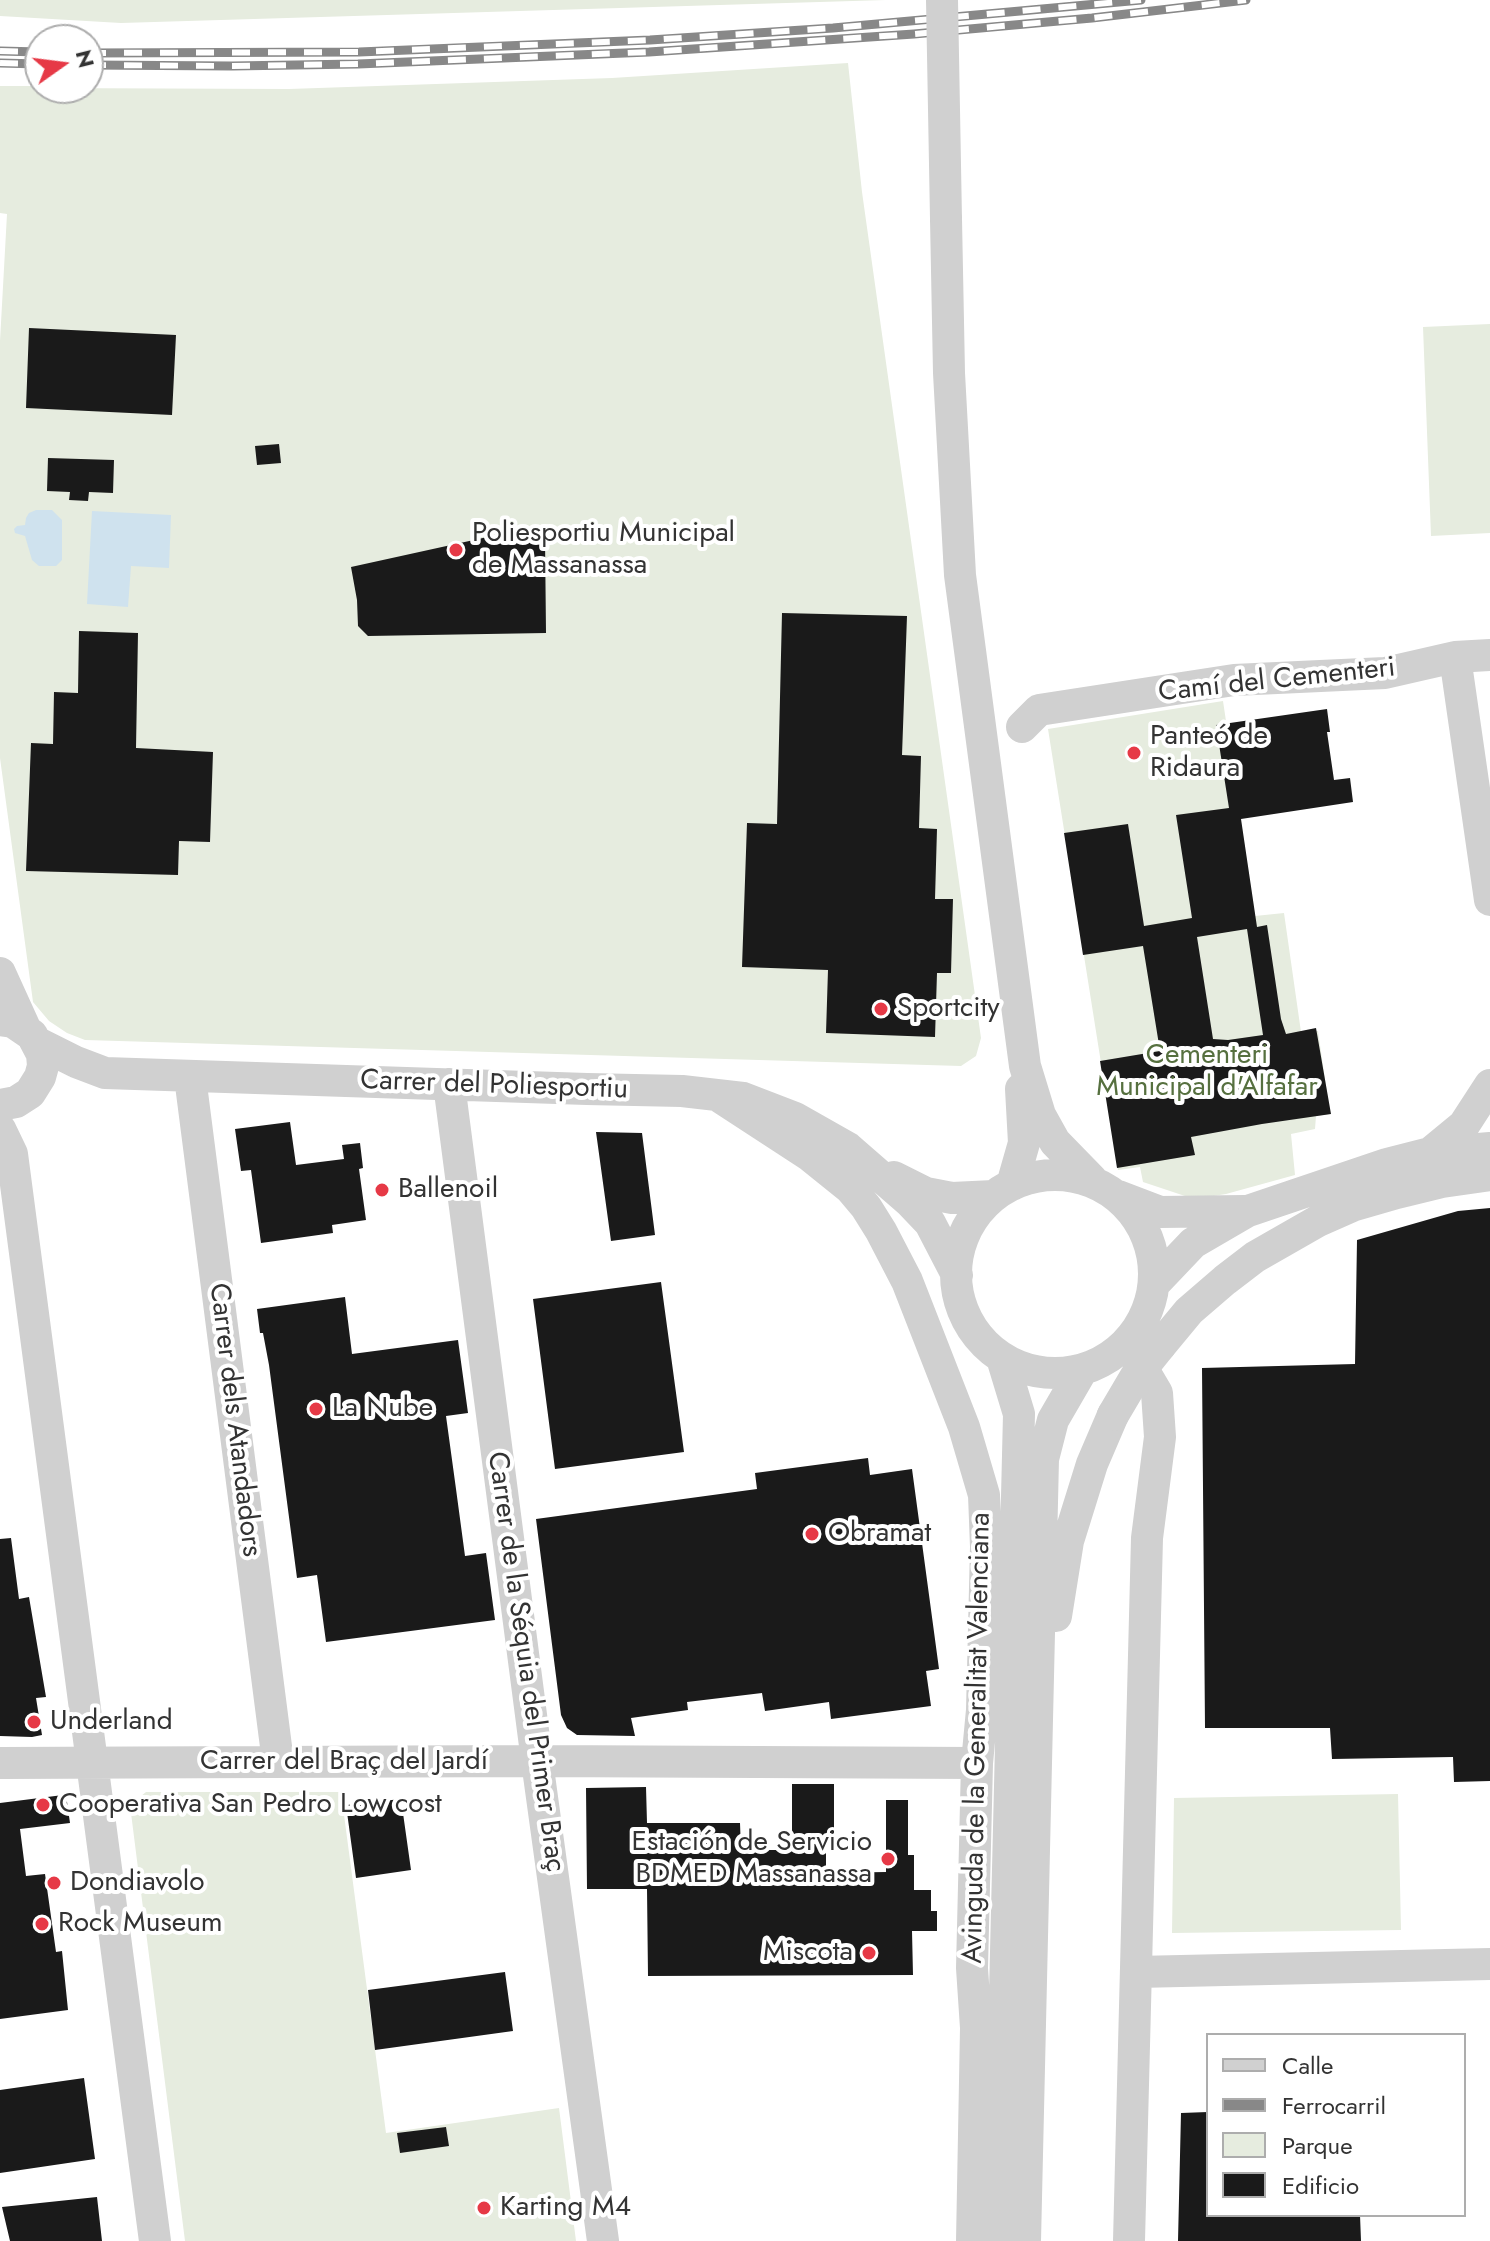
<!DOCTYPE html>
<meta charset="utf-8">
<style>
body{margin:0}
#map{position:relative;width:1490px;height:2241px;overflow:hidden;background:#fff;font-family:Jost,sans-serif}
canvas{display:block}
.legend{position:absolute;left:1206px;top:2033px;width:260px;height:184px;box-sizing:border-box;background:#fff;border:2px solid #adadad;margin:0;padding:10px 14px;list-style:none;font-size:24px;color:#333}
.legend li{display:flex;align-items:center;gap:16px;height:40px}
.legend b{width:40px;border:2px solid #adadad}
.north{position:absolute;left:24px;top:24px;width:80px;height:80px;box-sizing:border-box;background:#fff;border:2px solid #adadad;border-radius:50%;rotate:76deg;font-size:22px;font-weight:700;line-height:32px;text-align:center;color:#333}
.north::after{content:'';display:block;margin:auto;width:28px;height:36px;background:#e63946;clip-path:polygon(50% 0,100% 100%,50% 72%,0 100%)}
</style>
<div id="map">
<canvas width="1490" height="2241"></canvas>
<ul class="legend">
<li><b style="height:10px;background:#d0d0d0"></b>Calle</li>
<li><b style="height:10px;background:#888"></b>Ferrocarril</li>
<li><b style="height:22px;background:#e6ecdf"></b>Parque</li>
<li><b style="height:22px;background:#1a1a1a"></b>Edificio</li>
</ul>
<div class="north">N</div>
</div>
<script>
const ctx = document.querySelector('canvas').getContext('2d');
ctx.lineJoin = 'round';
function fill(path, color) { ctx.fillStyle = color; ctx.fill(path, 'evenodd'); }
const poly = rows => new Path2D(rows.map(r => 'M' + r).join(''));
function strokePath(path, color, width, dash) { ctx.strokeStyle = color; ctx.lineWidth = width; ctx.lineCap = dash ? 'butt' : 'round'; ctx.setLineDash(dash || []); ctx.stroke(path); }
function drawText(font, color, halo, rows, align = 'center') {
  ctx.font = font + ' Jost,sans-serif'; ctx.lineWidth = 8; ctx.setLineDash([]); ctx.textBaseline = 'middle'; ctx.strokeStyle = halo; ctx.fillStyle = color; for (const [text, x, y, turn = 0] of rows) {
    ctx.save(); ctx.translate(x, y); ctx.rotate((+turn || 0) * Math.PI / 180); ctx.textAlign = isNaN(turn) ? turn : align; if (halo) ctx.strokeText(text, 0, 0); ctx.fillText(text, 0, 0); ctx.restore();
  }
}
fill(poly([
 [0,0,886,0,121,23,0,16],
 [848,63,862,192,981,1038,976,1056,961,1066,85,1040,67,1033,49,1021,33,1002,0,758,0,341,7,214,0,213,0,86,40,86,40,88,289,89,612,78],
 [1490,324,1490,533,1431,536,1423,327],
 [1223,701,1255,916,1284,913,1301,1032,1318,1031,1330,1114,1316,1116,1315,1129,1291,1134,1295,1175,1226,1194,1194,1199,1143,1182,1140,1167,1118,1170,1048,729],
 [146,1792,341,1792,386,2133,559,2108,576,2241,185,2241,130,1805],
 [1398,1794,1401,1930,1172,1933,1174,1798]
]), '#e6ecdf');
fill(poly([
 [36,510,52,510,62,520,62,560,56,566,39,566,32,560,25,536,15,533,14,529,17,526,25,525,26,518,29,513],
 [92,511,171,515,169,568,131,566,128,607,87,604]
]), '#cfe2ee');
fill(poly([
 [29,328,176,335,172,415,26,408],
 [279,444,281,463,257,465,255,446],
 [48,458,114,460,113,493,89,492,88,501,69,500,70,492,47,491],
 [542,525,545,538,546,633,368,636,358,626,357,600,351,567],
 [782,613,907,616,902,755,921,756,919,828,937,829,935,899,953,899,951,973,937,973,935,1037,826,1033,828,970,742,967,747,823,777,824],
 [79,631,138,633,136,748,213,752,210,842,179,841,178,875,26,871,31,743,53,744,54,692,78,693],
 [1327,709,1330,732,1327,732,1334,780,1350,778,1353,802,1241,819,1257,927,1267,925,1281,1019,1286,1034,1316,1028,1331,1114,1262,1124,1191,1137,1195,1155,1117,1168,1100,1061,1160,1051,1143,946,1083,955,1064,833,1128,824,1144,926,1192,918,1176,815,1229,808,1216,725],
 [1247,929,1263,1035,1228,1040,1213,1039,1197,937],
 [290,1122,296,1165,344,1159,342,1145,360,1143,363,1168,359,1169,366,1220,332,1225,333,1233,261,1243,251,1170,241,1171,235,1129],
 [596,1132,642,1133,655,1235,611,1241],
 [1490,1208,1490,1781,1454,1782,1453,1757,1332,1759,1330,1728,1205,1728,1202,1368,1355,1364,1357,1240,1458,1211],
 [661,1282,684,1452,555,1469,533,1299],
 [345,1297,352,1354,458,1340,468,1413,446,1416,456,1489,465,1556,486,1553,495,1620,326,1642,317,1575,297,1578,269,1365,263,1333,260,1333,257,1309],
 [868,1458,870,1475,912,1469,939,1669,926,1671,931,1706,831,1719,829,1702,765,1711,762,1693,687,1702,688,1710,631,1718,635,1736,577,1735,567,1728,561,1715,536,1519,757,1489,755,1473],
 [11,1538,19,1599,29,1597,46,1697,36,1698,42,1735,32,1737,0,1736,0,1539],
 [792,1784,834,1784,834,1836,826,1836,826,1873,886,1872,886,1800,908,1800,908,1855,914,1855,914,1890,931,1890,931,1911,937,1911,937,1931,912,1931,913,1975,648,1976,647,1889,587,1889,586,1788,646,1787,647,1823,740,1823,741,1850,792,1850],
 [63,1795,67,1802,70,1823,20,1829,26,1876,45,1874,56,1952,62,1951,68,2010,0,2019,0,1803],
 [401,1799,411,1870,356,1878,346,1805],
 [505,1972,513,2031,375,2050,368,1990],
 [84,2078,95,2159,0,2173,0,2090],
 [1208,2112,1208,2215,1360,2215,1361,2241,1178,2241,1181,2113],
 [446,2127,449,2146,400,2153,397,2133],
 [97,2197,102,2241,10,2241,2,2207]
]), '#1a1a1a');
strokePath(poly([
 [946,219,949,373,960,575,1025,1066,1040,1115,1055,1142,1092,1180],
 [1455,657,1490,900],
 [1022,727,1039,710,1234,680,1385,673,1455,657,1490,655],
 [0,973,25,1028],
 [0,1020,13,1022,32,1035,42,1054,43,1066,40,1077,30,1093,16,1102,0,1105],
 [38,1043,76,1062,105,1073,587,1089,682,1091,743,1098,795,1118,848,1148,910,1202,930,1223,957,1275],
 [190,1077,278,1762],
 [449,1084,537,1761,603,2241],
 [717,1095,809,1155,850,1188,866,1207,881,1231,907,1281,964,1427,984,1495,986,1547,982,1710,977,1763,972,1968,976,2028,972,2241],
 [0,1129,12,1154,155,2241],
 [1430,1153,1464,1125,1490,1085],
 '956 1274a99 99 0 1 1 198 0a99 99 0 1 1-198 0Z',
 [894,1177,926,1193,952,1198,994,1196],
 [1012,1185,1024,1143,1021,1089],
 [1118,1196,1160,1212,1245,1211],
 [1154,1284,1193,1243,1248,1211,1387,1164,1430,1153,1490,1148],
 [1127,1342,1157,1393,1160,1437,1147,1538,1129,2241],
 [1160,1346,1189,1311,1225,1280,1255,1257,1318,1221,1352,1206,1397,1193,1442,1182,1490,1175],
 [1056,1616,1068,1541,1092,1464,1113,1415],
 [0,1763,537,1761,977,1763],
 [1137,1972,1490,1964],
 [999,2241,1019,1414,1002,1358],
 [1025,2241,1043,1459,1053,1420,1082,1370]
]), '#d0d0d0', 32);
const rail = poly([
 [0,51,40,52],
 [88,53,359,52,650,40,833,28,1141,0],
 [0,63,40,64],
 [88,65,232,66,358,64,649,52,914,34,1092,18,1246,0]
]);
strokePath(rail, '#888', 9);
strokePath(rail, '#fff', 6, [18]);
strokePath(poly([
 [942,0,946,219],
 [1113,1415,1136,1376,1160,1346]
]), '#d0d0d0', 32);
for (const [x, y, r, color] of [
 [456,550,8,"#e63946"],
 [1134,753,8,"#e63946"],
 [881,1009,8,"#e63946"],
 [382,1190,8,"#e63946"],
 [316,1409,8,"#e63946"],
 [812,1534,8,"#e63946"],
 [34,1722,8,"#e63946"],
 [43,1805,8,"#e63946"],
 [888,1859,8,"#e63946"],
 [54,1883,8,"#e63946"],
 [42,1924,8,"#e63946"],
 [869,1953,8,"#e63946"],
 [484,2208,8,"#e63946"]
]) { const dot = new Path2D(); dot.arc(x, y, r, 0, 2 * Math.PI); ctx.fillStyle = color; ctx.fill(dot); strokePath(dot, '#fff', 3); }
drawText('28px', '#333', '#fff', [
 ["Poliesportiu Municipal",472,534],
 ["de Massanassa",472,566],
 ["Panteó de",1150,737],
 ["Ridaura",1150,769],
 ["Sportcity",897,1009],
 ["Ballenoil",398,1190],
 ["La Nube",332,1409],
 ["Obramat",828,1534],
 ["Underland",50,1722],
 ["Cooperativa San Pedro Low cost",59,1805],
 ["Estación de Servicio",872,1843,"right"],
 ["BDMED Massanassa",872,1875,"right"],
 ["Dondiavolo",70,1883],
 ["Rock Museum",58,1924],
 ["Miscota",853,1953,"right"],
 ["Karting M4",500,2208]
], 'left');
drawText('28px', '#333', '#fff', [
 ["Camí del Cementeri",1277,681,-6],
 ["Carrer del Poliesportiu",494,1086,2],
 ["Carrer dels Atandadors",234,1420,83],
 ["Carrer de la Séquia del Primer Braç",525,1662,82],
 ["Avinguda de la Generalitat Valenciana",978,1738,-89],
 ["Carrer del Braç del Jardí",344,1762]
]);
drawText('28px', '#56703f', '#fff', [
 ["Cementeri",1207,1056],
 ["Municipal d'Alfafar",1207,1088]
]);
</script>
